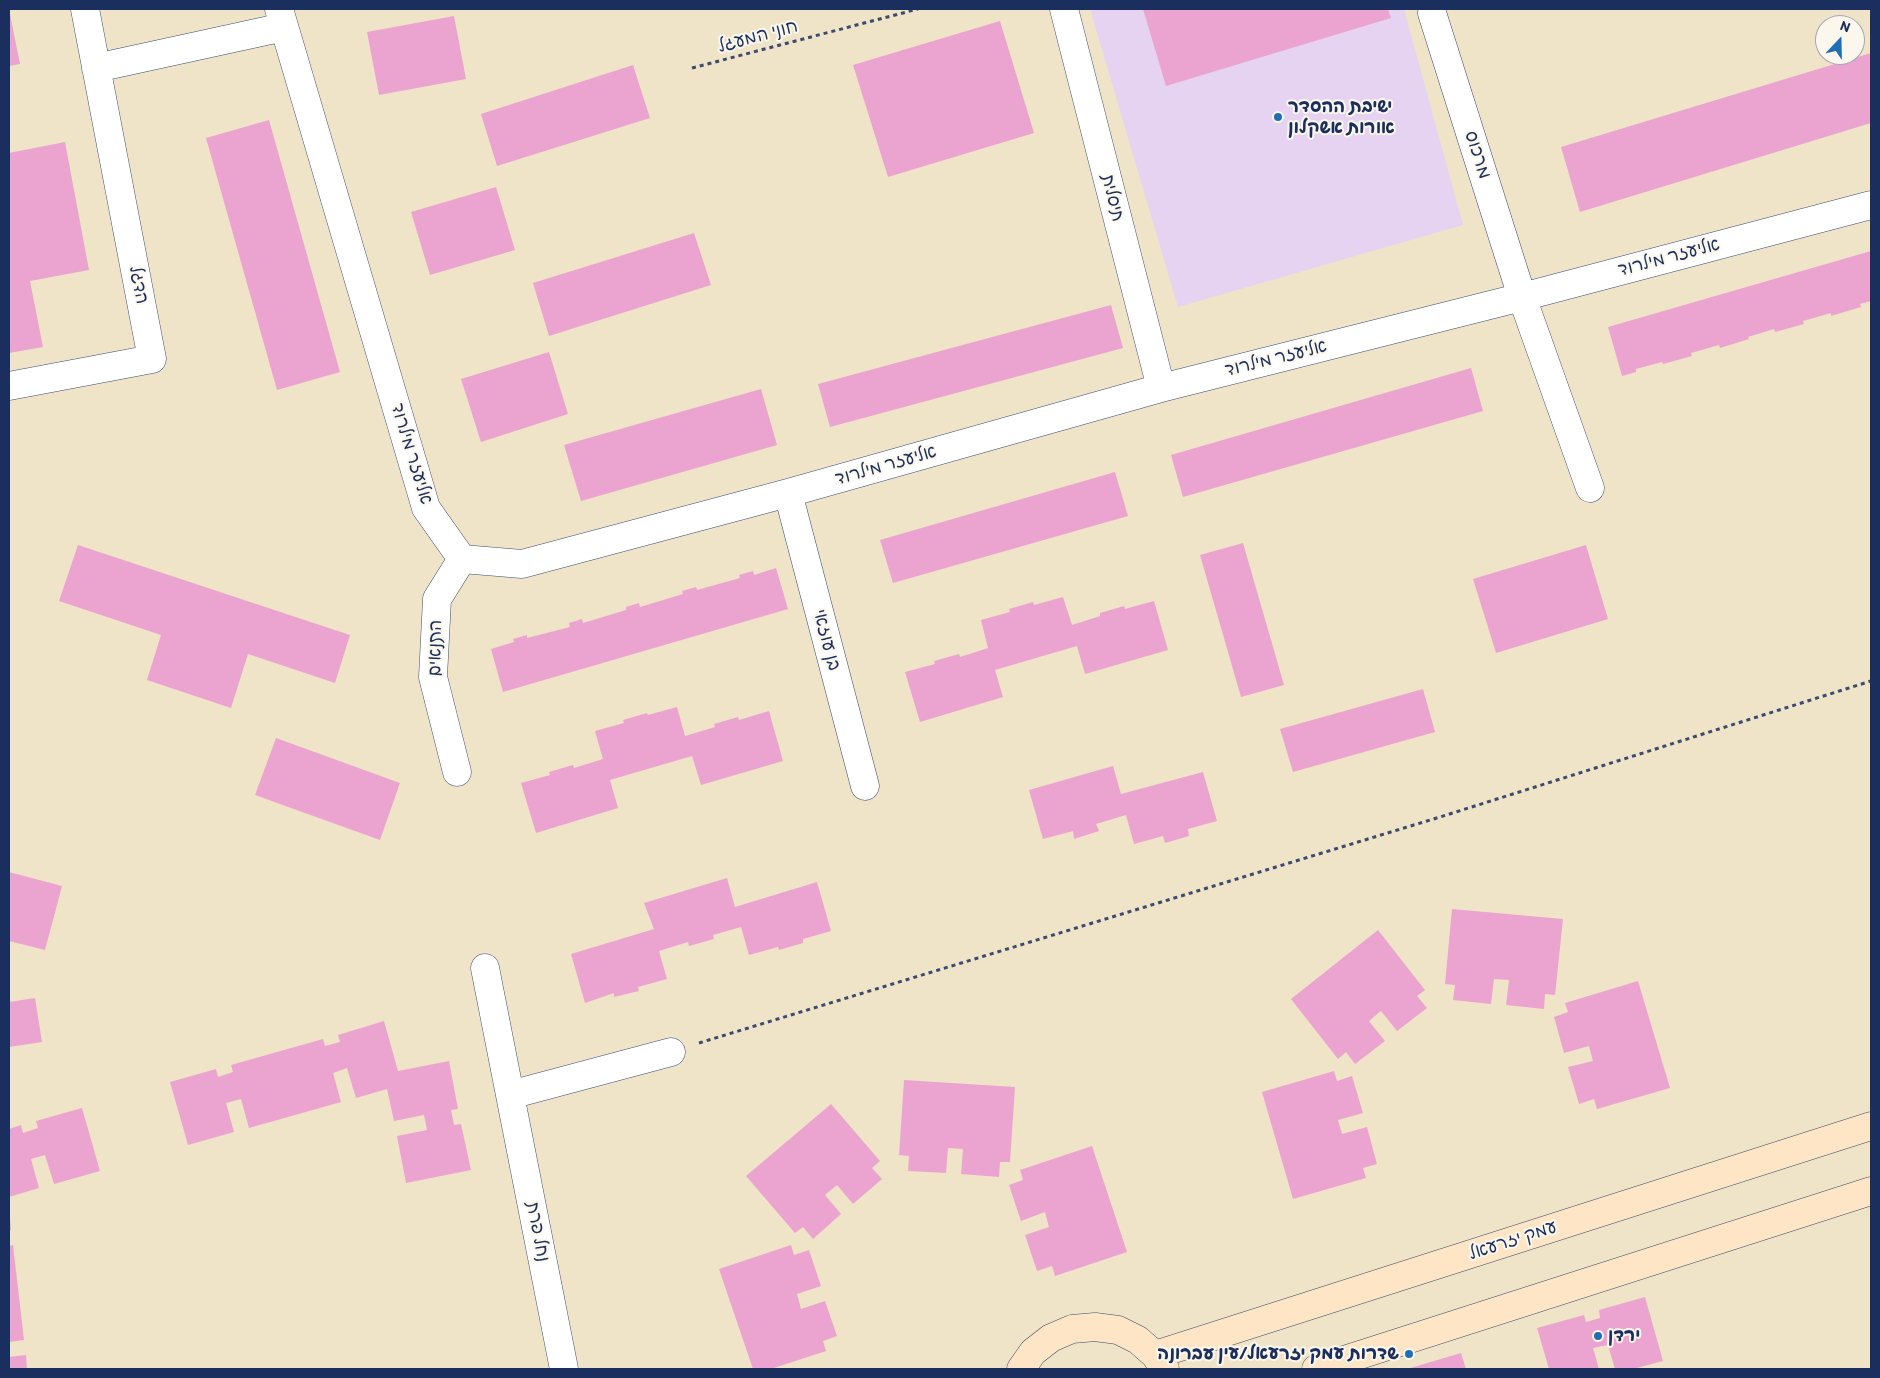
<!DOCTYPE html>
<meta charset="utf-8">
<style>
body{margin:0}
#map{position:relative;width:1880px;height:1378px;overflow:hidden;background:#efe4c7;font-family:Itim,sans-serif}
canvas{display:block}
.frame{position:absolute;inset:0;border:10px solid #1b2f5e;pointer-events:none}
.north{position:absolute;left:1815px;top:15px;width:50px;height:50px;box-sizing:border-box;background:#fbf7ec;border:1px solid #a1a7b3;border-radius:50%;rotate:21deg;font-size:14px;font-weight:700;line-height:20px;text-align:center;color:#1b2f5e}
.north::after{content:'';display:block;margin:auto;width:18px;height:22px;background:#1f6fb2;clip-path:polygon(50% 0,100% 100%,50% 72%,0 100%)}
</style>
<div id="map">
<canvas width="1880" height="1378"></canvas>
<div class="frame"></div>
<div class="north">N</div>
</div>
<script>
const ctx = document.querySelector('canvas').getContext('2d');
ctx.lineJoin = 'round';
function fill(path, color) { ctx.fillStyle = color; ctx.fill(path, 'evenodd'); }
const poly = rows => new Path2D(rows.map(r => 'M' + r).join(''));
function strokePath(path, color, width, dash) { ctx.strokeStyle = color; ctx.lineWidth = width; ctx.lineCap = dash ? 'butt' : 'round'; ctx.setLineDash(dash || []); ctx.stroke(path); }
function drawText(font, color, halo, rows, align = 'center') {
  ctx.font = font + ' Itim,"Playpen Sans Hebrew",sans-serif'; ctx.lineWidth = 4; ctx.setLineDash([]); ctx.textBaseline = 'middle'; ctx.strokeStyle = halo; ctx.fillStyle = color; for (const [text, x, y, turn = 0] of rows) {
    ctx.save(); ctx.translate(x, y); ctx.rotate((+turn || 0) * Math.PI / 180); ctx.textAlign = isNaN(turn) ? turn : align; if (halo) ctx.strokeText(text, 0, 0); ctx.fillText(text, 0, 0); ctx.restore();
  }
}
fill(poly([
 [1090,9,1404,9,1463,225,1178,307]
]), '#e5d3f1');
fill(poly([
 [9,9,20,64,9,66],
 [1143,9,1388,9,1391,18,1166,86],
 [454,16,466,79,379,95,367,32],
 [1000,21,1034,133,888,177,853,65],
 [1871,53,1871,123,1580,212,1561,147],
 [633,65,650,118,497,166,481,114],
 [269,120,340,372,277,390,206,138],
 [65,142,89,270,30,281,43,347,9,353,9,153],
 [496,187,515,250,430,275,411,212],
 [694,233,711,285,549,336,533,283],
 [1871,251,1871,301,1860,304,1861,307,1831,316,1831,313,1803,321,1804,324,1775,332,1774,329,1748,337,1749,339,1720,348,1719,345,1691,353,1692,356,1663,364,1662,362,1636,369,1636,372,1622,376,1608,327],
 [1111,305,1123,348,830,427,818,384],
 [549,352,568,414,481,442,461,379],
 [1471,368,1483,411,1183,497,1171,455],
 [761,389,777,445,581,501,564,445],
 [1115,472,1128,516,893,583,880,540],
 [1243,543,1284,685,1241,697,1200,555],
 [78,545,350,635,335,683,248,654,231,708,147,680,161,635,59,601],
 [1586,545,1608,619,1496,653,1473,579],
 [776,568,788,609,503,692,491,649,514,642,513,639,527,635,527,638,570,627,569,623,582,619,583,623,626,610,626,607,639,603,640,607,683,594,682,591,696,587,697,590,740,578,739,575,753,571,754,575],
 [1063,597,1072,625,1100,616,1100,613,1124,606,1125,609,1154,601,1168,650,1085,674,1077,646,995,670,1003,697,920,722,905,672,935,664,934,661,959,654,960,657,988,648,981,620,1010,612,1009,609,1033,602,1034,605],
 [1423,689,1435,732,1293,772,1280,729],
 [677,707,685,736,715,727,714,724,738,717,739,720,769,711,783,761,701,785,692,756,610,780,618,808,536,833,521,783,550,775,549,772,573,765,574,768,603,759,595,731,624,723,623,720,647,713,648,715],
 [276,738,400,783,380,840,255,795],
 [1113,766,1121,794,1203,772,1217,821,1188,829,1189,836,1165,843,1163,836,1134,844,1126,815,1096,824,1099,831,1074,839,1073,831,1043,839,1029,790],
 [9,872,62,886,45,950,9,941],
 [727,878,735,907,817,882,831,931,803,939,803,943,779,950,778,947,749,955,741,927,713,935,714,939,689,946,688,942,659,951,667,979,638,987,639,991,614,997,614,993,585,1003,571,954,654,929,644,903],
 [1452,909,1563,919,1555,995,1545,994,1544,1009,1506,1005,1509,980,1494,979,1491,1004,1453,1000,1455,985,1445,984],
 [1378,930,1425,990,1417,996,1427,1008,1397,1031,1381,1011,1369,1021,1385,1041,1355,1064,1346,1052,1338,1059,1291,999],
 [1638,981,1670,1088,1597,1109,1594,1099,1579,1104,1568,1067,1593,1061,1589,1046,1564,1053,1554,1017,1568,1012,1565,1003],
 [35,998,42,1042,9,1047,9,1002],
 [384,1021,398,1071,449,1061,458,1109,451,1110,454,1125,461,1124,471,1170,406,1183,397,1136,427,1130,424,1115,394,1121,387,1089,356,1098,347,1068,333,1073,341,1102,249,1128,241,1099,226,1103,234,1132,188,1145,170,1082,216,1069,218,1077,233,1072,231,1065,323,1039,325,1046,340,1042,338,1035],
 [1334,1071,1337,1081,1352,1076,1363,1113,1338,1120,1342,1134,1367,1127,1377,1164,1363,1168,1366,1178,1293,1199,1262,1092],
 [904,1080,1015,1087,1010,1162,1000,1162,999,1177,961,1174,963,1149,948,1148,946,1173,908,1171,909,1156,899,1155],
 [831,1104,880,1161,872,1168,882,1179,853,1204,837,1185,825,1195,841,1214,813,1239,803,1227,795,1233,746,1176],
 [82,1108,100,1171,54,1184,45,1155,31,1159,39,1188,9,1197,9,1129,21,1125,23,1133,38,1128,36,1121],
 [1092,1146,1127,1252,1055,1276,1052,1266,1037,1271,1025,1235,1049,1227,1045,1212,1021,1221,1009,1185,1023,1180,1020,1170],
 [9,1218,10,1218,11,1230,9,1230],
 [13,1245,24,1340,9,1342,9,1246],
 [791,1245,794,1255,809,1250,821,1286,797,1294,801,1309,825,1301,837,1336,823,1341,826,1351,771,1369,753,1369,719,1269],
 [1645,1297,1663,1361,1633,1369,1615,1369,1608,1345,1593,1348,1599,1369,1549,1369,1537,1328,1584,1315,1586,1322,1600,1318,1599,1310],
 [1461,1353,1466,1369,1407,1369],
 [26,1355,27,1369,9,1369,9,1357]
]), '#eba4d0');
const minor = poly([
 [279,9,426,508,462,559,522,564,788,493,1161,388,1522,297,1871,205],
 [1064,9,1161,388],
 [1432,13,1522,297,1590,488],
 [96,68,284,27],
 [9,386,152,359,85,9],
 [788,493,865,786],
 [457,772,433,677,437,599,462,559],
 [485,968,564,1369],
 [510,1095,671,1052]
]);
const secondary = poly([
 [1155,1355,1871,1126],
 [1021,1369,1033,1352,1051,1338,1072,1329,1095,1327,1118,1330,1138,1340,1155,1355,1165,1369],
 [1316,1369,1871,1191]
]);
strokePath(minor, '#3b4a6e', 29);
strokePath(secondary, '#3b4a6e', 29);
strokePath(poly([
 [692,68,918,9],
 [699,1043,1440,817,1871,681]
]), '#3b4a6e', 3, [4, 4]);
strokePath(minor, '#fff', 28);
strokePath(secondary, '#fde5c5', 28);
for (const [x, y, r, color] of [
 [1278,117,5,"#1f6fb2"],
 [1598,1336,5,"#1f6fb2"],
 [1409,1354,5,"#1f6fb2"]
]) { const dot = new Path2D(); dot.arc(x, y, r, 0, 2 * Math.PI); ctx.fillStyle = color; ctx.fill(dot); strokePath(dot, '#fbf7ec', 2); }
drawText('18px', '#1b2f5e', '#fbf7ec', [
 ["חוני המעגל",758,37,-15],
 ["מרכוס",1477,155,72],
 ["תיסלית",1112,198,76],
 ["אליעזר מילרוד",1669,258,-15],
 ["הדגל",138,285,79],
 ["אליעזר מילרוד",1276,359,-14],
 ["אליעזר מילרוד",411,454,73],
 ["אליעזר מילרוד",886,466,-16],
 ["בן עוזאי",826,640,75],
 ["התנאים",436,648,-89],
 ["נחל פרת",537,1232,79],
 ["עמק יזרעאל",1513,1241,-18]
]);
drawText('bold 18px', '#1b2f5e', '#fbf7ec', [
 ["ישיבת ההסדר",1288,107],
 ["אורות אשקלון",1288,128],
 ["ירדן",1608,1336],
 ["שדרות עמק יזרעאל/עין עברונה",1399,1354,"right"]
], 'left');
</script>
